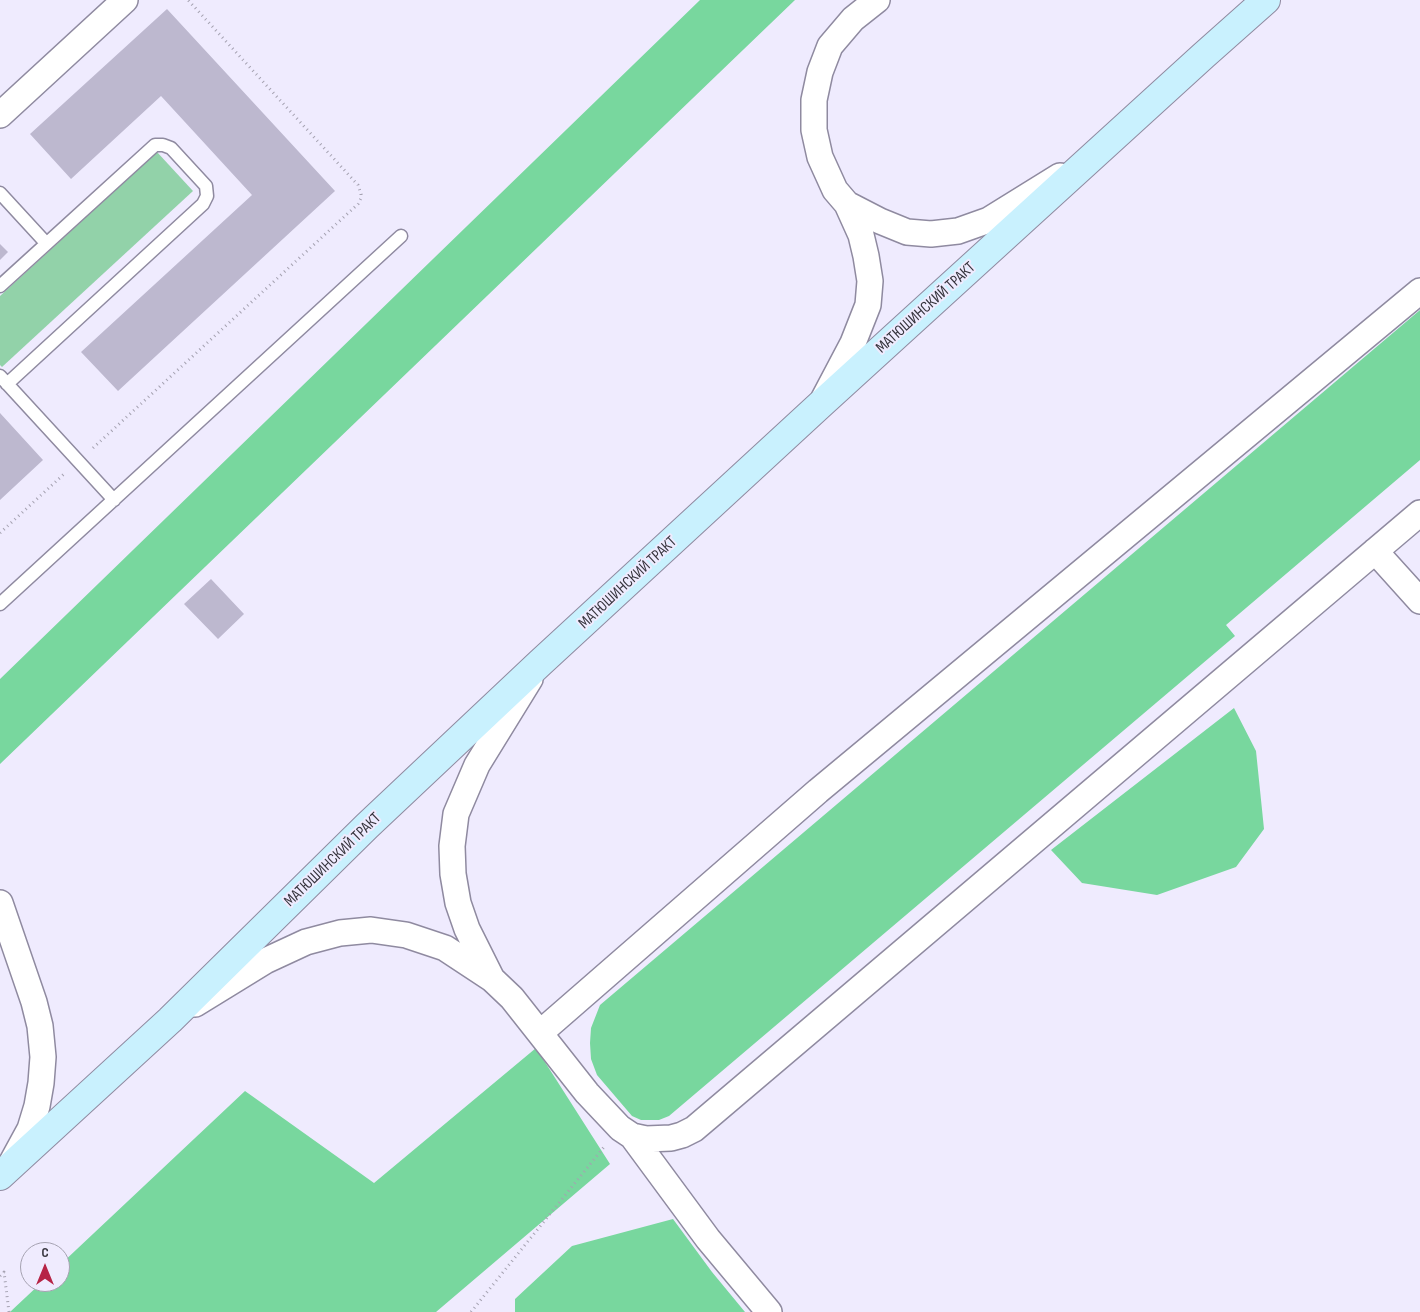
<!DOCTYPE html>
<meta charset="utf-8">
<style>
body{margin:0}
#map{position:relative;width:1420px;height:1312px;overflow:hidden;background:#efebfe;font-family:"Sofia Sans Condensed",sans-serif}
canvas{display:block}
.north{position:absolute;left:20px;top:1242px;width:50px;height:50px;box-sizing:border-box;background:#efebfe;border:1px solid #a5a2b1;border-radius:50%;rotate:0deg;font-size:14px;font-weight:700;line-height:20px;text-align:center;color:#36343d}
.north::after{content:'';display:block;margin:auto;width:18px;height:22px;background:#b62446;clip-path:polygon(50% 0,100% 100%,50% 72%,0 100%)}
</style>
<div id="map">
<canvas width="1420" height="1312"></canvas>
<div class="north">С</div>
</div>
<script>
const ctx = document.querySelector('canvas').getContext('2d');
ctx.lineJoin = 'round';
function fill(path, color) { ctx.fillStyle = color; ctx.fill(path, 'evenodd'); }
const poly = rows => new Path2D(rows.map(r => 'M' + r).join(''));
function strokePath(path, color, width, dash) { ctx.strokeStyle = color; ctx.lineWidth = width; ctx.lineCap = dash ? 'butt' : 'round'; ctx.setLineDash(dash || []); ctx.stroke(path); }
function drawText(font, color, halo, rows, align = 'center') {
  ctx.font = font + ' "Sofia Sans Condensed",sans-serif'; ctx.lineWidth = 4; ctx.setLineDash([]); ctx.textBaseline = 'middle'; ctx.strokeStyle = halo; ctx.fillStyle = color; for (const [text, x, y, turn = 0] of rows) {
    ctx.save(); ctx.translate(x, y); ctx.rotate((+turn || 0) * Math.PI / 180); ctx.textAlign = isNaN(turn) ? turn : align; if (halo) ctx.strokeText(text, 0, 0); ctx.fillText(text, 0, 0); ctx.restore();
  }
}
fill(poly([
 [157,152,193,191,2,367,0,365,0,296]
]), '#92d2a9');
fill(poly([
 [700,0,795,0,0,764,0,679],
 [1420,310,1420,460,1226,625,1235,636,669,1116,659,1120,641,1120,632,1116,597,1075,591,1059,590,1043,591,1028,600,1005],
 [1234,708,1256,751,1264,829,1236,867,1157,895,1082,883,1051,850],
 [536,1048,610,1164,436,1312,10,1312,42,1282,60,1282,60,1265,245,1091,374,1183],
 [673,1219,712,1272,745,1312,515,1312,515,1299,572,1246]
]), '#78d79e');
fill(poly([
 [167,9,335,191,118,391,81,352,252,195,161,96,71,179,30,134],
 [0,244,8,252,0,260],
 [0,413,43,460,0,500],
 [211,579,244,614,218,639,184,604]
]), '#bdb8cf');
const lane = poly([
 [0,193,46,243],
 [0,286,155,145,163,145,171,148,206,186,207,196,203,204,7,384],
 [0,376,114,500],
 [0,604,401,236]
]);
const street = poly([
 [0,115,125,0],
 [847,204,880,221,907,232,931,234,958,231,989,220,1060,176],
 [824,398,853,343,868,305,870,281,866,256,861,235,847,204,835,190,820,157,814,130,814,100,820,72,830,46,853,19,877,0],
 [1375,551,1420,601],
 [0,903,34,1002,40,1026,43,1057,41,1083,37,1106,30,1129,12,1162],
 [492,979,467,929,458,903,453,874,452,846,456,814,477,765,530,679],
 [195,1004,265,961,306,942,340,933,371,930,406,935,445,948,492,979,512,998,587,1093,620,1128,632,1136,646,1139,671,1138,682,1135,694,1129,1420,513],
 [540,1033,818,791,1420,291],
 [632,1136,708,1239,769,1312]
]);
const secondary = poly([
 [0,1176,170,1020,367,826,540,663,821,404,1203,56,1266,0]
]);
strokePath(lane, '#8f8aa0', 15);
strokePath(street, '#8f8aa0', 28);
strokePath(secondary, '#8f8aa0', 30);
strokePath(poly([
 [93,448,358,204,361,198,361,194,358,185,188,0],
 [0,533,64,474],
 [0,1276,4,1272,9,1312],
 [471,1312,604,1147]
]), '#a5a2b1', 3, [1, 4]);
strokePath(lane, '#fff', 12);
strokePath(street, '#fff', 25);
strokePath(secondary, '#c9f1fe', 28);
drawText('16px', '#36343d', '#efebfe', [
 ["МАТЮШИНСКИЙ ТРАКТ",926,308,-42],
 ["МАТЮШИНСКИЙ ТРАКТ",628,583,-43],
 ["МАТЮШИНСКИЙ ТРАКТ",333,860,-44]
]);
</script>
